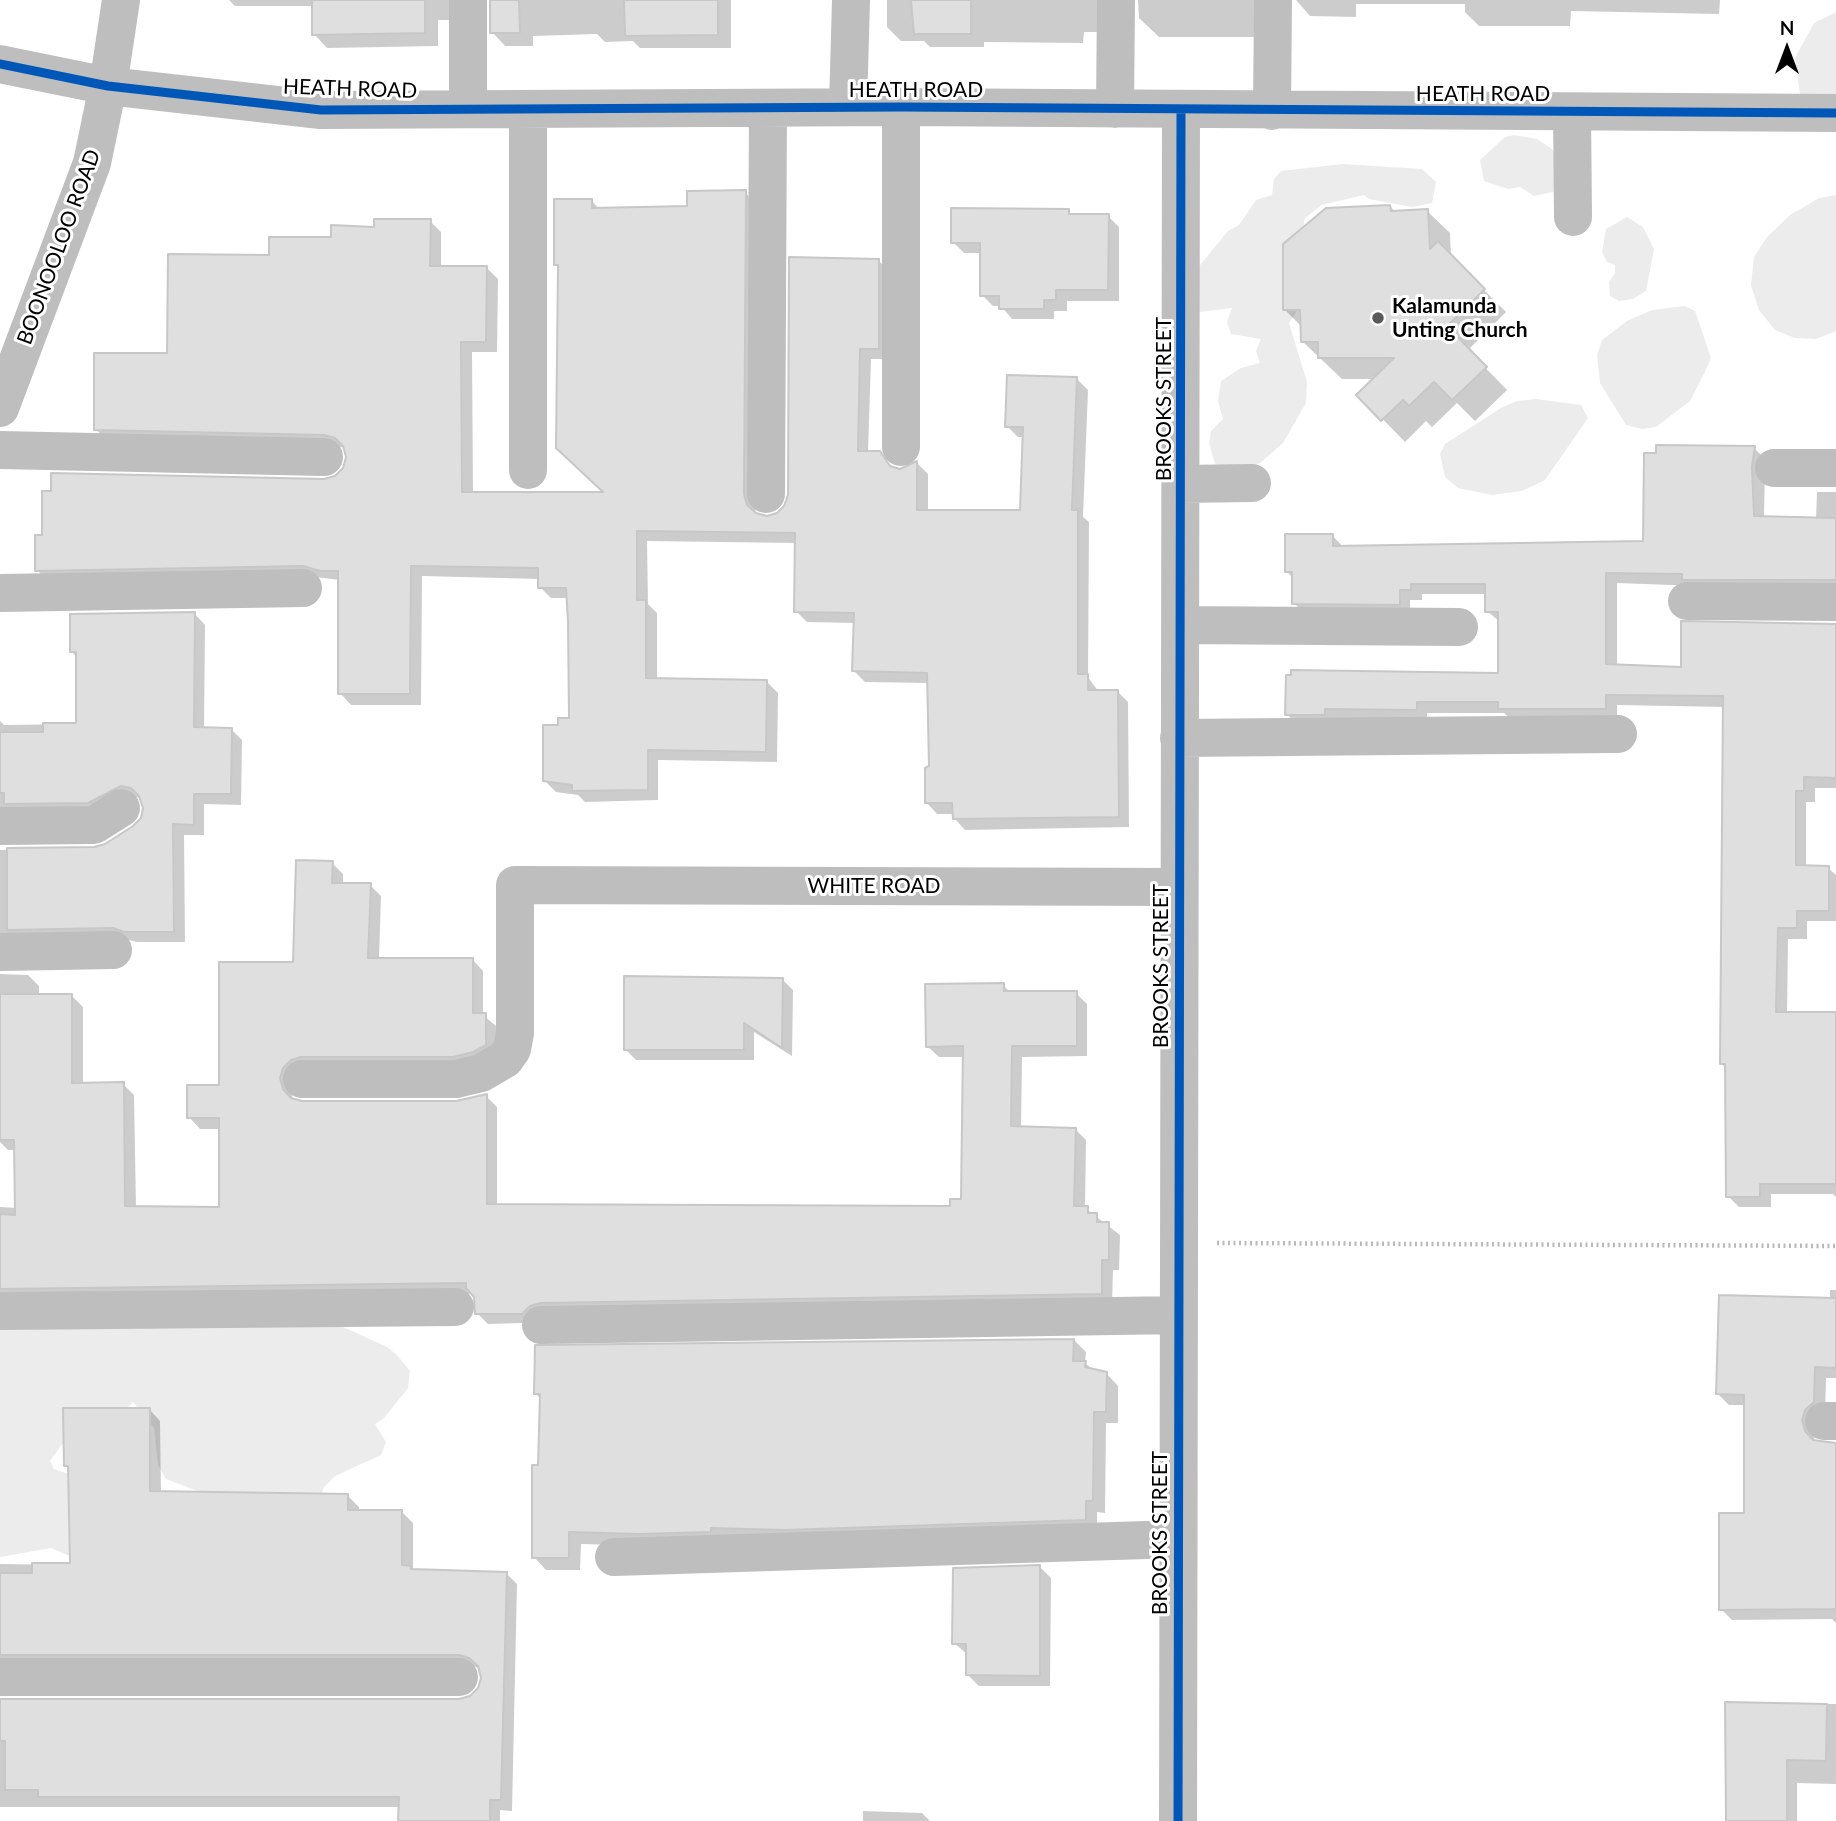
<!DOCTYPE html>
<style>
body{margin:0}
#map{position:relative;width:1836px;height:1821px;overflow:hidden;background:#fff;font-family:Lato,sans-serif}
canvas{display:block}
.north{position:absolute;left:1752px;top:14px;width:70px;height:70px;-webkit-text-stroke:5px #fff;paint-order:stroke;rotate:0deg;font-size:19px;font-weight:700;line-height:28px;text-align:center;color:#000}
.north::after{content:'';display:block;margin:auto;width:24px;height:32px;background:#000;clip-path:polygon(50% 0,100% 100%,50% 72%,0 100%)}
</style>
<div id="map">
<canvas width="1836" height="1821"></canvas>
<div class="north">N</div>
</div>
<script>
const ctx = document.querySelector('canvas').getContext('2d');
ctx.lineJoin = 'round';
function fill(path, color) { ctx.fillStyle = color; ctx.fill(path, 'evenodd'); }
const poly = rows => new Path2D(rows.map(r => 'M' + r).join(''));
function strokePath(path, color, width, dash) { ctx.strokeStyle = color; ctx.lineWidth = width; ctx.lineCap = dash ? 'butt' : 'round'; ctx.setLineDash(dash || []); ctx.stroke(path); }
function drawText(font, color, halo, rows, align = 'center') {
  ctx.font = font + ' Lato,sans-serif'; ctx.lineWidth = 6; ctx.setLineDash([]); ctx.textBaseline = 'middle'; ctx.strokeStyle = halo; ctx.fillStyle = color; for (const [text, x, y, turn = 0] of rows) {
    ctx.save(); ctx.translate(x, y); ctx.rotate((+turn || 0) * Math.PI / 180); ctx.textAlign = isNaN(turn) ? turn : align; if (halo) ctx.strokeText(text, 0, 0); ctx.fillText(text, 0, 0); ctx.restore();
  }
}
fill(poly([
 [1836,12,1836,99,1800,94,1795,58,1814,23],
 [1514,135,1537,139,1552,149,1556,159,1559,186,1553,192,1534,196,1520,187,1508,189,1484,181,1480,160,1505,137],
 [1343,164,1422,169,1436,182,1432,203,1412,207,1369,199,1364,195,1322,205,1305,218,1300,245,1304,300,1289,323,1307,382,1306,403,1283,443,1260,463,1247,468,1226,469,1215,464,1209,443,1211,431,1223,419,1218,401,1221,381,1241,368,1260,363,1256,351,1261,339,1231,334,1227,322,1232,308,1199,312,1191,276,1228,231,1239,225,1256,200,1272,195,1274,179,1281,171],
 [1836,195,1836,331,1816,339,1795,338,1775,330,1759,310,1751,285,1754,257,1767,237,1790,215,1819,198],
 [1627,217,1643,227,1654,249,1646,291,1633,299,1619,301,1610,296,1609,282,1615,273,1615,265,1607,262,1602,252,1606,229],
 [1685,306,1695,311,1711,358,1705,372,1690,401,1656,427,1642,429,1626,425,1600,383,1597,355,1602,340,1627,321,1652,310],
 [1536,399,1581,405,1588,418,1545,480,1522,491,1492,495,1458,488,1445,477,1440,454,1445,444,1501,408,1517,401],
 [0,1317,328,1320,387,1347,396,1354,410,1371,408,1388,384,1418,375,1424,386,1442,381,1455,335,1476,324,1487,316,1507,219,1499,166,1479,158,1465,154,1428,133,1402,124,1411,65,1440,50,1461,54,1469,72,1475,85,1556,67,1555,51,1548,0,1557]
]), '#ececec');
fill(poly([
 [229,0,465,0,459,20,438,20,438,46,327,48,314,34,314,6,235,6],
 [490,0,731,0,731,48,640,48,633,41,605,42,597,34,533,36,533,46,505,46,492,32],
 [887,0,1114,0,1107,32,1084,32,1083,43,984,42,984,47,930,47,924,41,901,41,887,27],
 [1138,0,1270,0,1264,37,1159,37,1139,18],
 [1296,0,1720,0,1719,14,1571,11,1570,26,1479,26,1465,12,1465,4,1356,4,1356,17,1310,16],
 [745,192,756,203,754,506,757,515,767,518,778,514,786,507,878,260,890,272,890,359,871,359,868,453,880,453,894,469,900,471,917,463,928,474,928,511,1022,511,1025,437,1018,437,1007,426,1077,379,1088,390,1083,517,1089,522,1088,677,1098,691,1117,691,1128,702,1129,827,965,830,954,818,954,814,937,814,926,802,930,767,929,683,865,682,854,671,855,623,807,622,796,611,796,543,647,541,648,604,657,613,657,680,767,682,778,693,777,762,658,760,658,800,585,802,578,795,556,792,544,780,560,727,571,719,568,598,551,598,540,587,540,579,422,576,421,705,351,705,340,693,340,580,315,577,48,581,37,570,336,477,345,469,348,457,345,448,337,446,107,441,96,429,271,257,376,228,430,221,441,232,441,267,487,268,498,279,497,352,472,352,473,494,606,494,559,268,555,264,592,201,600,210,689,208],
 [1390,206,1395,212,1427,211,1450,233,1451,257,1506,312,1468,350,1507,390,1475,421,1457,403,1432,427,1426,421,1405,442,1359,395,1375,379,1342,379,1303,342,1302,327,1285,310],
 [1068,211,1073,216,1108,216,1119,227,1119,301,1067,301,1067,311,1054,311,1054,319,1012,319,1001,306,993,306,982,295,982,253,964,253,953,242],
 [1754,448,1765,459,1764,518,1816,519,1817,492,1836,492,1836,591,1617,583,1617,666,1683,669,1836,626,1836,788,1815,788,1815,802,1806,802,1806,867,1828,868,1836,875,1836,921,1807,921,1807,939,1788,939,1787,1014,1836,1014,1836,1197,1833,1194,1771,1194,1771,1207,1739,1207,1728,1196,1727,1069,1721,1063,1725,707,1617,705,1617,719,1511,719,1504,713,1427,713,1427,721,1298,726,1287,714,1500,675,1500,622,1487,611,1487,594,1422,594,1422,600,1410,600,1410,615,1305,614,1294,603,1294,579,1287,572,1332,535,1343,547,1645,543],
 [194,613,205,625,204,729,231,729,242,740,241,805,204,804,204,835,184,835,185,942,137,942,125,939,0,944,0,850,94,849,106,845,134,827,142,818,145,808,142,799,133,796,99,814,0,818,0,721,4,725,78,724,78,658,71,651],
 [332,863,343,874,343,885,370,885,381,896,379,959,472,959,483,971,483,1015,496,1026,496,1056,291,1090,293,1100,456,1103,486,1096,497,1107,497,1206,952,1207,963,1201,965,1057,939,1057,927,1046,1003,985,1011,993,1076,993,1087,1004,1087,1056,1022,1057,1021,1128,1075,1129,1086,1140,1085,1208,1120,1235,1119,1270,1113,1270,1112,1305,488,1324,477,1313,474,1294,12,1300,0,1304,0,1207,17,1208,16,1150,8,1150,0,1142,0,974,28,975,39,986,39,996,72,996,83,1007,83,1084,123,1084,134,1095,136,1208,221,1209,221,1129,200,1129,189,1117,221,1087,295,963],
 [782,979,793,990,792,1056,754,1032,754,1060,636,1060,625,1049],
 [1830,1290,1836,1290,1836,1378,1826,1378,1825,1413,1813,1432,1815,1442,1836,1445,1836,1623,1832,1619,1732,1620,1721,1609,1746,1514,1746,1405,1729,1405,1718,1394,1830,1299],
 [1074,1340,1086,1352,1085,1363,1093,1370,1106,1373,1118,1386,1118,1423,1106,1423,1105,1513,1097,1512,1097,1532,652,1546,581,1544,580,1570,546,1570,534,1557,542,1400,536,1394],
 [149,1409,160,1421,161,1493,348,1496,359,1507,359,1512,402,1512,413,1523,413,1571,506,1573,517,1584,512,1811,500,1810,500,1821,400,1821,400,1807,0,1807,0,1701,459,1701,471,1697,479,1689,483,1678,480,1668,471,1666,0,1669,0,1564,72,1565,70,1470,66,1465],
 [1040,1567,1051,1578,1050,1686,979,1686,967,1674,967,1654,954,1643],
 [1727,1704,1836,1704,1836,1784,1797,1783,1797,1821,1727,1821],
 [863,1811,922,1813,930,1821,863,1821]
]), '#0003');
const building = poly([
 [312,0,425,0,425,33,312,35,312,0],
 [490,0,519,0,520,33,490,33,490,0],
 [624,0,718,0,718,35,625,36,624,0],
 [911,0,971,0,971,34,914,34,911,0],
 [746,190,744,494,747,505,756,513,767,516,777,513,784,506,788,495,789,257,879,259,879,349,860,349,858,451,880,451,890,466,900,469,917,461,917,510,1020,510,1023,427,1005,427,1007,375,1077,377,1072,510,1078,510,1078,674,1088,674,1088,690,1118,690,1119,817,953,819,952,803,925,803,925,768,929,766,927,673,852,671,854,613,794,612,795,533,637,531,637,600,646,600,646,678,767,680,766,752,648,750,648,790,572,791,572,785,543,781,543,725,558,725,558,718,569,718,568,621,566,588,538,588,538,568,411,566,410,694,338,694,338,571,320,571,303,566,35,571,35,535,42,535,42,491,51,491,51,473,324,479,335,476,343,468,346,457,343,446,335,438,324,435,94,430,94,353,167,353,168,254,269,255,269,237,331,237,331,225,374,227,374,219,431,219,430,266,487,266,486,342,461,342,462,492,603,492,556,448,558,265,554,265,554,199,592,199,592,208,687,206,687,191,746,190],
 [1390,205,1391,211,1428,209,1430,249,1438,241,1485,289,1447,326,1487,367,1452,400,1434,382,1409,406,1403,400,1381,421,1356,395,1394,358,1318,358,1318,342,1301,342,1300,310,1283,310,1283,244,1326,208,1390,205],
 [951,208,1069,209,1069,214,1109,214,1108,290,1056,290,1056,300,1044,300,1044,309,999,309,999,296,980,296,980,243,951,243,951,208],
 [1656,445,1755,446,1752,467,1754,516,1836,518,1836,580,1682,580,1682,574,1606,573,1606,664,1681,667,1681,621,1836,624,1836,778,1804,777,1804,791,1796,791,1796,865,1829,866,1829,911,1797,911,1797,928,1778,928,1776,1012,1836,1012,1836,1184,1760,1184,1760,1197,1726,1197,1725,1064,1720,1064,1723,696,1606,695,1606,709,1498,709,1498,702,1417,702,1417,710,1325,709,1325,715,1285,715,1286,675,1291,675,1291,670,1498,673,1498,612,1485,612,1485,584,1411,584,1411,590,1400,590,1400,605,1292,604,1292,572,1285,572,1285,534,1333,534,1333,546,1643,541,1644,453,1656,453,1656,445],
 [195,612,194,727,232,728,231,794,194,794,194,825,173,824,174,932,124,932,113,928,7,930,7,848,94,847,105,844,133,826,141,818,143,808,139,796,131,788,121,786,88,803,4,804,4,793,0,793,0,732,43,732,43,723,76,723,76,652,70,652,70,614,195,612],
 [296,860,333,861,332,883,371,883,368,958,473,958,473,1013,486,1013,486,1045,473,1052,453,1057,301,1057,291,1060,283,1068,280,1078,283,1089,291,1098,302,1101,456,1101,487,1094,487,1204,950,1206,950,1199,961,1199,963,1046,926,1047,925,984,1004,983,1004,991,1077,991,1077,1046,1012,1046,1011,1126,1076,1128,1074,1206,1088,1206,1088,1213,1097,1213,1097,1222,1109,1222,1109,1260,1102,1260,1102,1294,541,1303,530,1306,522,1314,475,1314,474,1297,466,1288,466,1283,0,1289,0,1214,15,1215,14,1140,0,1140,0,994,72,994,72,1083,124,1082,125,1206,219,1207,219,1118,187,1118,187,1085,219,1085,219,962,293,962,296,860],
 [624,976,783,978,782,1048,744,1023,744,1050,624,1050,624,976],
 [1719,1295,1836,1298,1836,1368,1815,1367,1814,1402,1805,1410,1802,1420,1805,1431,1813,1440,1836,1443,1836,1609,1719,1610,1719,1513,1744,1513,1744,1395,1716,1394,1719,1295],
 [1074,1339,1073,1361,1086,1361,1085,1367,1107,1372,1106,1412,1094,1412,1093,1501,1086,1501,1086,1520,784,1530,711,1528,711,1532,638,1534,569,1532,569,1558,532,1558,532,1465,538,1465,540,1394,534,1394,535,1345,1074,1339],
 [63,1408,150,1408,150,1491,348,1494,348,1510,402,1510,402,1565,411,1566,411,1569,507,1572,501,1800,490,1800,490,1821,398,1821,399,1797,38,1797,38,1790,5,1790,5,1741,0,1741,0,1699,459,1699,470,1696,478,1688,481,1678,478,1666,469,1658,459,1655,0,1655,0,1573,32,1573,32,1563,70,1563,68,1466,64,1466,63,1408],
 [1040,1565,1040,1676,966,1675,966,1644,952,1644,953,1568,1040,1565],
 [1725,1702,1827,1704,1826,1761,1787,1760,1787,1821,1726,1821,1725,1702]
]);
fill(building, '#dfdfdf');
strokePath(building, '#c7c7c7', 2);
strokePath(poly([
 [1217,1243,1836,1246]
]), '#b9b9b9', 4.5, [2, 3.5]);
strokePath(poly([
 [468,0,468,108],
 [0,64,108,86,321,110,901,107,1836,113],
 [848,107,851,0],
 [901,107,901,447],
 [528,109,528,470],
 [1115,109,1116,0],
 [1272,111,1273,0],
 [1572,112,1573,217],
 [0,408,92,163,108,86,121,0],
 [0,450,324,457],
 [1774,468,1836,468],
 [1182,484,1252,483],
 [766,494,768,108],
 [0,593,303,588],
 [1687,601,1836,602],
 [1181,625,1459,627],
 [1179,738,1618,734],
 [0,826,94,825,121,808],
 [0,952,113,950],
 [302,1079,456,1079,481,1073,505,1059,512,1049,515,1033,515,885,1179,887],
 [0,1311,455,1307],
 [541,1325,1178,1315],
 [1824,1421,1836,1421],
 [614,1557,1178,1539],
 [0,1677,459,1677],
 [1178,1821,1181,110]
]), '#bebebe', 38);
strokePath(poly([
 [0,64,108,86,321,110,901,107,1836,113],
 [1178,1821,1181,110]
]), '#0057b8', 9);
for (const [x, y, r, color] of [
 [1378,318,7,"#595959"]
]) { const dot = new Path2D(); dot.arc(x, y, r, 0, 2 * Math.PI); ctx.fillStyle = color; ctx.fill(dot); strokePath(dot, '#fff', 2.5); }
drawText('21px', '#000', '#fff', [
 ["HEATH ROAD",350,89,2],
 ["HEATH ROAD",916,90],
 ["HEATH ROAD",1483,94],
 ["BOONOOLOO ROAD",59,247,-70],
 ["BROOKS STREET",1164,399,-90],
 ["WHITE ROAD",874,886],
 ["BROOKS STREET",1161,966,-90],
 ["BROOKS STREET",1160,1533,-90]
]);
drawText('bold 21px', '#000', '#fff', [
 ["Kalamunda",1392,306],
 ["Unting Church",1392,330]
], 'left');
</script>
